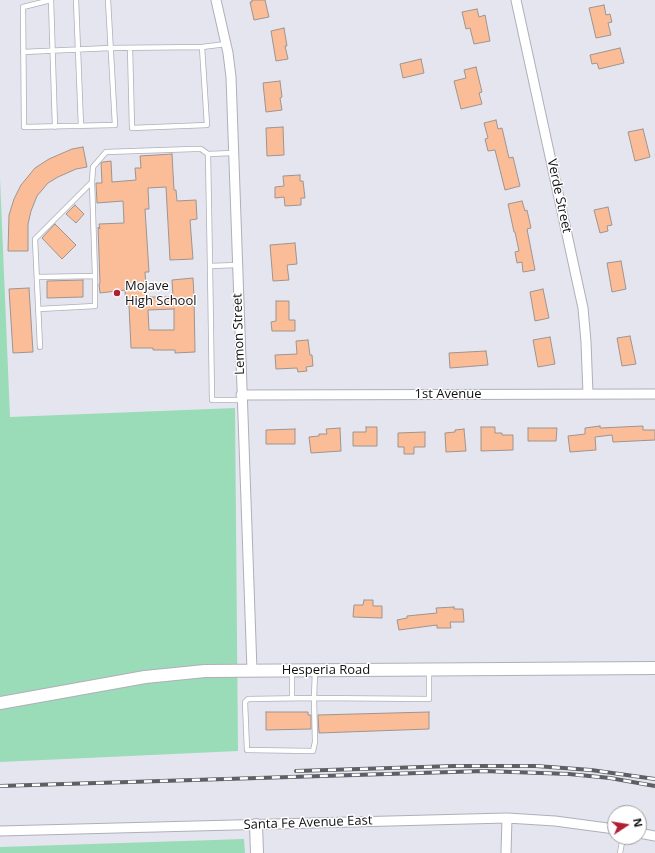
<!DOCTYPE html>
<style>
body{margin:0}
#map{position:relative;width:655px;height:853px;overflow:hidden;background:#e5e5f0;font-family:"Open Sans",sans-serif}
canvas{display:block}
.north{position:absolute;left:607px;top:805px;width:40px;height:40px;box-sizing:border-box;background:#fff;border:1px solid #a0a0a1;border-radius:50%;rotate:78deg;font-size:11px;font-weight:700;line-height:16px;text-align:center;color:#111115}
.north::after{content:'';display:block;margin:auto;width:14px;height:18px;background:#b21f34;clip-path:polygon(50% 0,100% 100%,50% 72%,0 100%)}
</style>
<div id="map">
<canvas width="655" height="853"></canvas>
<div class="north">N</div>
</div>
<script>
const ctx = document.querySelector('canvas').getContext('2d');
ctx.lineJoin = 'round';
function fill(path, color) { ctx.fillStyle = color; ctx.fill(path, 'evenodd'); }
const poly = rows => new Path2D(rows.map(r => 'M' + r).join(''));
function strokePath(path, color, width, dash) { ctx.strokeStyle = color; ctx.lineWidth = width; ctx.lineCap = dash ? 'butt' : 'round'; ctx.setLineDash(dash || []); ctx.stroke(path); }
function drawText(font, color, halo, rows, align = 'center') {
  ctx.font = font + ' "Open Sans",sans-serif'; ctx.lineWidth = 3; ctx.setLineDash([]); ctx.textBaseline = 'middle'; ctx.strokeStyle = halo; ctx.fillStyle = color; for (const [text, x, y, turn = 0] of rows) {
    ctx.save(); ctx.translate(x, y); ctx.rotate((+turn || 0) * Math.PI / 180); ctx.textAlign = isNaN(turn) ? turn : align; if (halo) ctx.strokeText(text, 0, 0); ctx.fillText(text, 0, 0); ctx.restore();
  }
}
fill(poly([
 [0,178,10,417,235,408,238,751,0,762],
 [244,839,245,853,0,853,0,847]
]), '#9adcb8');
const building = poly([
 [252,0,265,0,269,17,254,20,250,2,252,2,252,0],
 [604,5,606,15,610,14,612,22,608,23,611,35,596,38,589,8,604,5],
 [477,9,479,17,485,15,490,41,474,44,470,28,466,29,462,12,477,9],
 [284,28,287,46,285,46,288,59,276,61,271,31,284,28],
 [620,48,624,63,599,69,597,63,592,64,590,55,620,48],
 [421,59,424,73,403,78,400,64,421,59],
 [476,67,482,92,479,93,482,104,461,109,454,81,466,78,464,70,476,67],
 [280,81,282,97,280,98,282,110,266,112,263,83,280,81],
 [496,120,498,129,502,128,509,158,513,157,520,186,505,190,495,150,488,151,485,139,488,138,484,123,496,120],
 [283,127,284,155,267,156,266,128,283,127],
 [643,129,650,157,635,161,628,132,643,129],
 [83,147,87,167,76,169,58,177,48,183,37,196,31,211,28,224,28,251,8,251,9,215,14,199,21,185,35,168,49,159,72,149,83,147],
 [172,154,174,190,176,190,177,201,196,200,197,219,190,220,193,259,170,260,166,187,148,188,149,209,145,209,149,272,145,272,147,297,173,297,172,280,193,278,194,296,195,352,175,353,175,350,153,350,153,348,131,348,129,306,126,306,125,290,100,293,99,284,100,283,98,227,100,229,99,224,124,223,123,201,97,203,96,183,102,183,101,163,103,162,111,161,112,182,136,180,135,168,141,168,140,156,172,154],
 [174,309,174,330,149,330,148,310,174,309],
 [300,175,300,181,303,181,305,198,301,198,301,205,285,206,284,197,275,198,275,187,284,186,283,176,300,175],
 [522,201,525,211,527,210,531,228,527,229,535,270,523,272,522,262,517,263,515,252,519,251,515,232,514,232,508,204,522,201],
 [75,205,84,214,76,223,66,214,75,205],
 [608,207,612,225,607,226,608,231,600,233,594,210,608,207],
 [55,224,76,245,62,259,42,238,55,224],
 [295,243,297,264,287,265,289,280,273,281,270,245,295,243],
 [621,261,626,289,612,292,607,263,621,261],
 [83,280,83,297,47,298,47,281,83,280],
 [29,288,33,352,13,353,9,289,29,288],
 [543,289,549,318,535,321,530,292,543,289],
 [276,301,289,301,289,320,295,320,295,331,272,331,271,322,276,321,276,301],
 [630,336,636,364,622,366,617,338,630,336],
 [550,337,555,364,538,367,533,340,550,337],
 [308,340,310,355,312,355,313,366,306,367,307,371,298,372,297,368,276,369,275,355,297,354,296,341,308,340],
 [486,351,488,365,450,368,449,353,486,351],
 [600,426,600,428,643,426,643,430,655,430,655,440,613,442,612,435,595,437,596,450,570,452,568,436,585,434,585,428,600,426],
 [366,427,377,427,377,446,353,446,353,432,366,432,366,427],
 [481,427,495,427,495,433,502,433,502,435,513,435,513,450,481,451,481,427],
 [340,428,341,451,311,453,309,437,319,436,319,434,327,434,326,429,340,428],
 [528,428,557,428,556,441,528,441,528,428],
 [295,429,295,444,266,444,266,430,295,429],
 [464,429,466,451,446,452,445,433,455,432,455,430,464,429],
 [425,432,425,447,414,447,414,454,404,454,404,447,398,447,398,433,425,432],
 [364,600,373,600,373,606,382,606,382,618,353,617,354,605,363,605,364,600],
 [454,607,454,609,463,609,464,622,450,622,451,628,437,628,437,625,399,630,397,620,407,618,407,616,437,613,436,608,454,607],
 [266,712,308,712,308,715,311,715,311,729,266,730,266,712],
 [429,712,429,729,319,733,318,715,429,712]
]);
fill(building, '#fbbc98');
strokePath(building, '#9e948e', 1);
const lane = poly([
 [51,0,23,7,24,127,115,125,108,0],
 [51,0,55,127],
 [76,0,81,126],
 [130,48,132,128,207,125,202,47],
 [23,52,110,48,202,47,226,44],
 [237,265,210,266,212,400,242,400],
 [210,266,208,154,233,153],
 [37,277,95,276,92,182],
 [39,309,95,306,95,276],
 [40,347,35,239,92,182,93,167,106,152,194,149,201,149,208,154],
 [315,671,314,698,429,699,429,670],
 [292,672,292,698],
 [314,698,315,742,313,751,247,750,245,702,248,699,314,698],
 [620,853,623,837]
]);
const street = poly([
 [216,0,228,53,231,77,252,670],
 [516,0,583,308,586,342,588,394],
 [241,395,655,394],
 [0,831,507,818,555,821,615,829],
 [639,833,655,836],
 [506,853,507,818]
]);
const secondary = poly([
 [0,703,145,677,205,671,655,668],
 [256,825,257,853]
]);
strokePath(lane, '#afafba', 6);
strokePath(street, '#afafba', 11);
strokePath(secondary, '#afafba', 14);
strokePath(lane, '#fff', 4.5);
strokePath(street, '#fff', 9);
strokePath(secondary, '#fff', 12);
const rail = poly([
 [296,771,454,766,536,766,591,770,655,779],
 [0,786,484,771,569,774,610,778,655,786]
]);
strokePath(rail, '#5e5e65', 4);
strokePath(rail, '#fff', 2.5, [8]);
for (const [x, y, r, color] of [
 [117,293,4,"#b21f34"]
]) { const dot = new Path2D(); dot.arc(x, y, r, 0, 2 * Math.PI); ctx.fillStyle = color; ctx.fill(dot); strokePath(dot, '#fff', 1.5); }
drawText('13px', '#111115', '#fff', [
 ["Verde Street",559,196,78],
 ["Lemon Street",239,334,-92],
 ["1st Avenue",448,394],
 ["Hesperia Road",326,670],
 ["Santa Fe Avenue East",308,823,-2]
]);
drawText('13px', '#111115', '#fff', [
 ["Mojave",125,286],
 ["High School",125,301]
], 'left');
</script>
